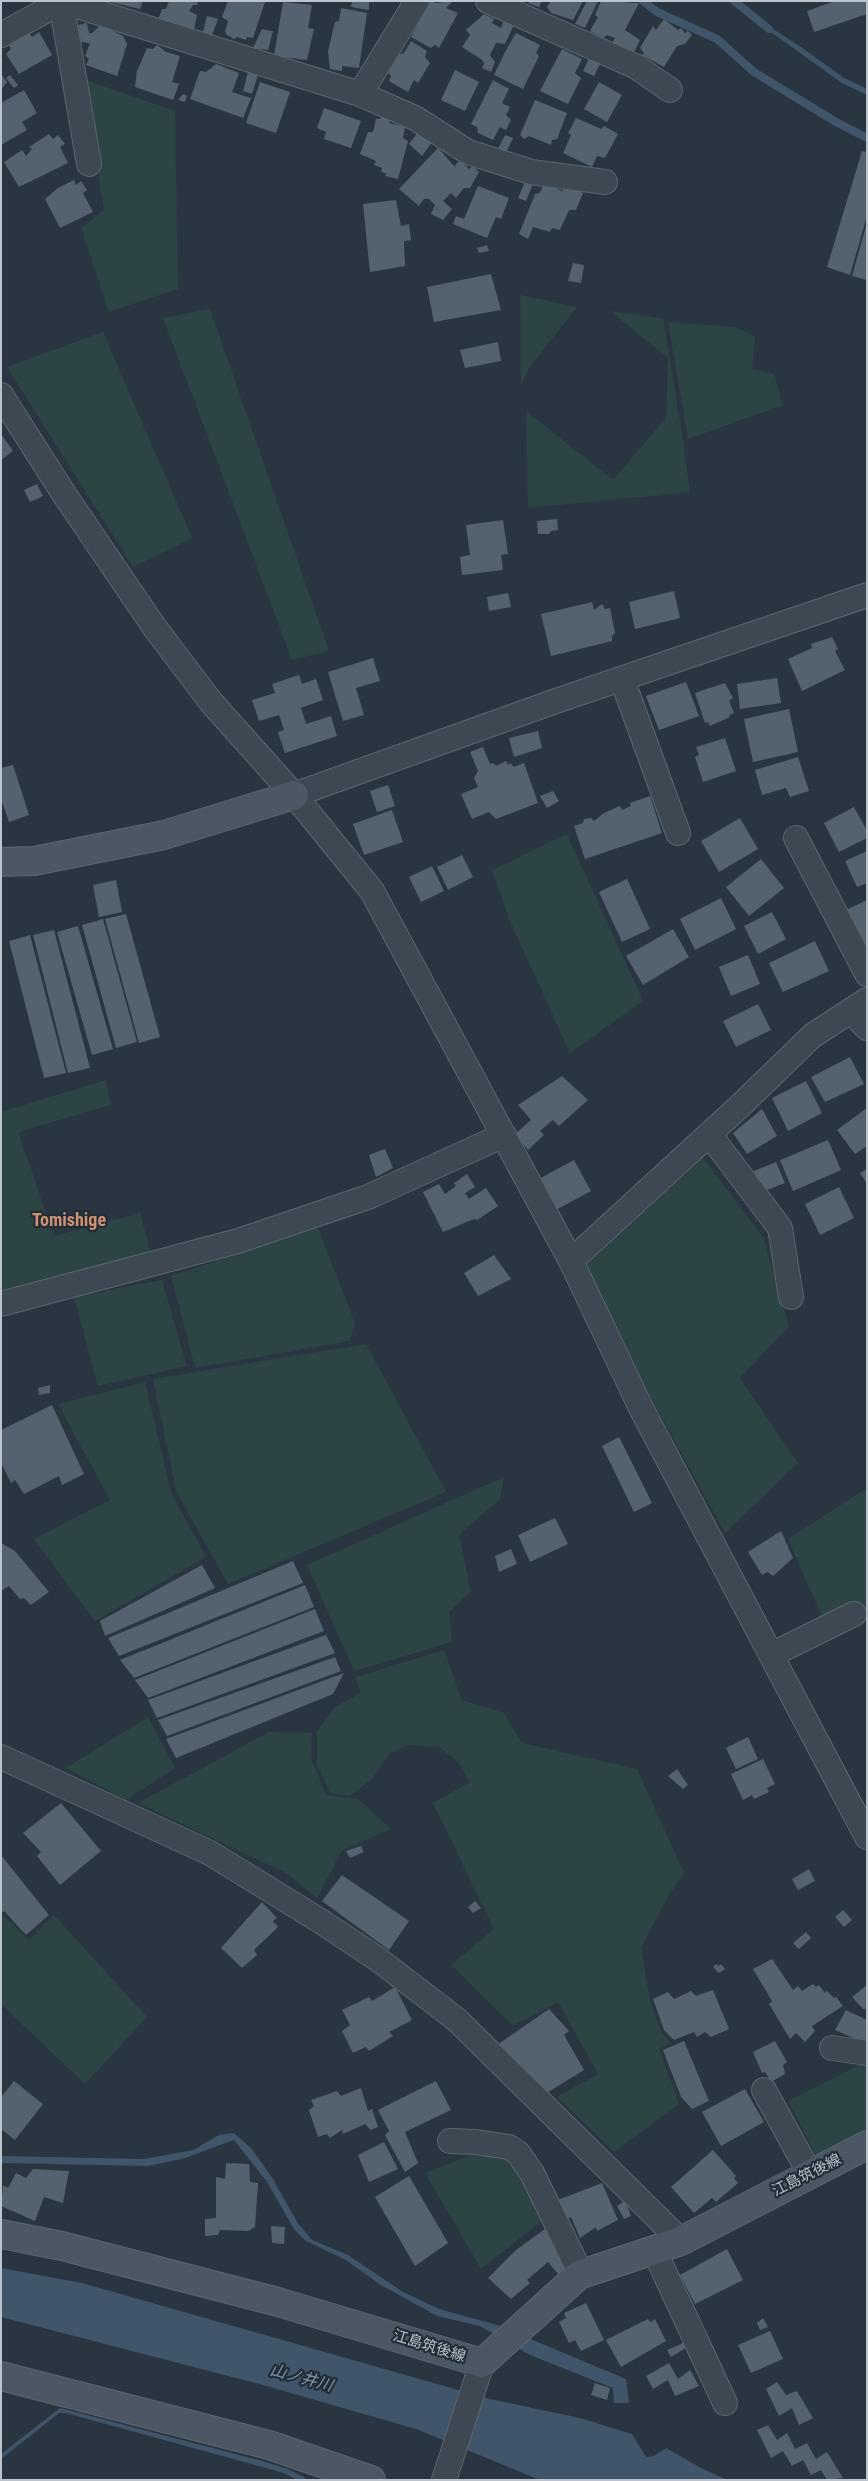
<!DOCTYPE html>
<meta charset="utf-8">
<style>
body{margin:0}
#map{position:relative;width:868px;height:2481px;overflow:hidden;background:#293642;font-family:"Roboto Condensed",sans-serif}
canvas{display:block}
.frame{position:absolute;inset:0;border:2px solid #bbc3cc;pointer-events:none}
</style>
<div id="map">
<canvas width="868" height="2481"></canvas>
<div class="frame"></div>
</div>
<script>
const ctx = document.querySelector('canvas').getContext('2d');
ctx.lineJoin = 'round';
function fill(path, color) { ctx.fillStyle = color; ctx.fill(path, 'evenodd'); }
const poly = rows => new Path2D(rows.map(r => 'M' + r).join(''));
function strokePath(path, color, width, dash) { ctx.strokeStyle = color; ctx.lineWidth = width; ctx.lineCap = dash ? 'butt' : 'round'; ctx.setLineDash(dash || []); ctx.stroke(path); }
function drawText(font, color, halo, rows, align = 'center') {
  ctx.font = font + ' "Roboto Condensed","Noto Sans JP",sans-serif'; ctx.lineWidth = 4.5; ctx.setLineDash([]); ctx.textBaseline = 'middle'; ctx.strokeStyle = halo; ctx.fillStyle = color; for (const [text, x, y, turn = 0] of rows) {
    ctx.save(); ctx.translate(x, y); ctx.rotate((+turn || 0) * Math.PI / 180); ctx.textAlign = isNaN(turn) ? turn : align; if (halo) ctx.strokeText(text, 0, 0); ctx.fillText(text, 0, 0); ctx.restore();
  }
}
fill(poly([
 [83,79,175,111,178,289,109,312,81,228,104,210],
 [520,295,577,307,529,368,521,385],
 [210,309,329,651,292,660,163,318],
 [610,311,663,318,683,440,690,492,528,508,526,411,613,480,666,418,668,358],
 [668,322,735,327,755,336,752,369,774,374,783,405,688,439],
 [103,332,192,538,133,567,7,367],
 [567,834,643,1001,570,1053,510,921,492,870],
 [106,1080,111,1105,18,1132,54,1236,140,1213,153,1260,1,1298,1,1112],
 [703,1158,763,1237,789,1326,740,1378,798,1463,725,1533,581,1270],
 [318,1228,355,1323,350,1341,195,1368,171,1276],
 [162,1280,187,1366,98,1386,74,1297],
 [366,1344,446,1492,228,1584,176,1491,153,1379],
 [145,1382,171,1492,206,1557,95,1621,34,1539,110,1500,58,1404],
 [504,1477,500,1499,459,1535,471,1591,449,1612,452,1642,354,1671,307,1565],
 [867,1488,867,1615,856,1604,824,1621,788,1539],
 [444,1650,462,1700,503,1712,522,1743,637,1769,684,1873,669,1895,641,1947,649,1995,660,2030,671,2043,659,2049,679,2104,614,2152,557,2097,598,2074,558,2002,513,2026,451,1965,494,1929,433,1803,470,1782,458,1762,439,1747,409,1745,390,1753,372,1779,350,1796,330,1793,317,1764,317,1731,334,1708,360,1693,356,1677],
 [148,1717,175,1768,126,1800,66,1768],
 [269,1732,312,1733,311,1759,326,1795,358,1799,391,1829,342,1850,317,1898,286,1873,138,1803],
 [3,1915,29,1940,54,1915,147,2017,85,2084,4,2007,1,2007,1,1917],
 [865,2062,867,2062,867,2136,819,2161,788,2101],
 [476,2153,509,2157,547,2217,481,2269,425,2173]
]), '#2c4444');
fill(poly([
 [762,22,801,47,844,78,867,89,867,95,842,83,771,32,757,25],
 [234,2133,252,2149,273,2179,297,2222,312,2240,348,2255,403,2292,439,2309,497,2325,626,2379,629,2403,614,2403,613,2388,530,2355,480,2326,437,2316,381,2285,344,2259,306,2241,294,2229,267,2182,234,2140,185,2158,149,2166,1,2163,1,2156,144,2159,193,2150,219,2135],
 [1,2268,82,2283,490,2399,580,2418,632,2434,646,2457,654,2456,666,2448,703,2469,728,2480,540,2480,416,2429,263,2385,1,2317],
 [60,2408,262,2461,288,2469,309,2480,297,2480,284,2473,66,2413,59,2413,1,2459,1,2454]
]), '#40556a');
strokePath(poly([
 [643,1,657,12,717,39,754,72,836,122,867,138],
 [734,1,769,29]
]), '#40556a', 8);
fill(poly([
 [106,1,143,1,140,9],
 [169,1,198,1,197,5,193,5,189,11,197,15,194,30,158,20,162,9,166,9],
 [228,1,265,2,253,38,247,37,246,40,237,37,234,39,227,35,225,31,228,21,222,17],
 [352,1,369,1,369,10,351,7],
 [430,1,436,3,453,1,446,8,458,13,439,48,435,45,431,48,411,37],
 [529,1,542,1,539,7,528,3],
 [551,1,583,1,573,20,551,13,547,7],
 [587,1,598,1,585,28,575,24],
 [601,1,639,3,625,30,640,40,633,54,612,43,615,38,607,35,603,38,590,31,598,17,595,15],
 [835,1,867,1,867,14,814,32,807,11],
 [283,2,312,5,308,28,314,29,307,60,274,56],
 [341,8,367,13,359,68,342,66,342,71,330,69,328,51,335,22,339,21],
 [484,14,494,19,492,23,501,28,504,20,514,25,505,44,496,43,490,55,495,62,491,72,482,68,484,63,482,60,462,47,470,35,466,30],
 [207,16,218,19,212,35,203,32],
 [664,19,678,30,681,28,685,33,688,31,692,35,685,44,677,46,664,67,642,55,644,53,640,48,653,26,656,30],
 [87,23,89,33,92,33,101,25,123,36,127,44,117,76,86,65,89,59,85,56,90,43,81,42,78,25],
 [262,29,273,31,268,50,253,48],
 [39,32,52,55,19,74,6,54,11,49,9,46,29,33,32,37],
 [516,33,540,45,536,53,539,56,523,89,494,75,506,50],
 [411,41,427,51,425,57,430,63,418,83,414,80,408,92,389,81,391,76,388,73,399,54,404,53],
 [157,45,166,52,180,56,172,82,179,84,173,100,135,87,137,71,147,48,153,49],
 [562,49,582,59,575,73,581,78,568,104,540,91],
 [590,56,601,62,594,76,583,71],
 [216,64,239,73,232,92,251,98,243,118,190,99,200,71,206,72],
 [455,70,479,82,465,111,441,100],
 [248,72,258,75,252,94,243,91],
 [1,74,7,82,1,90],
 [10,75,18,85,14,88,6,78],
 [493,80,509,89,502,103,510,107,506,115,511,120,506,130,500,127,493,140,478,133,477,127,471,124],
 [260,82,290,92,276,133,246,123],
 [599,82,622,95,607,122,584,109],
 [24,90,37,113,22,122,27,130,1,145,1,103],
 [183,94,187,96,185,102,178,100],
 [535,100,567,113,557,139,552,140,551,145,529,136,524,139,520,135],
 [324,108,361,121,351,148,324,139,326,132,317,128],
 [383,116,393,118,389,123,405,127,403,138,408,141,398,179,385,176,386,173,381,172,382,168,374,165,376,161,360,154,368,132,373,132,376,119,380,119],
 [576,118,601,129,604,126,618,134,605,158,597,156,592,167,563,153,571,135,568,133],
 [419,131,432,142,422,156,409,144],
 [49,134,53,139,58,135,65,144,60,147,68,163,19,187,4,162,22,150,26,156,32,149,29,147],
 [505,135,513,138,506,153,498,149],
 [438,148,456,168,455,165,461,160,469,169,473,166,479,172,470,188,464,188,456,198,451,193,443,201,452,209,443,220,431,214,435,205,429,199,424,199,419,206,399,189],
 [862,151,867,152,867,216,850,275,827,267],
 [74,180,76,185,81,181,87,190,83,193,93,212,60,228,45,199,58,188],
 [525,182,533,184,526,201,518,198],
 [544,184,562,191,567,186,583,193,576,210,569,210,560,230,552,228,550,232,533,227,528,239,519,234,535,194,540,193],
 [478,186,509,198,501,219,496,217,487,238,453,224,456,216,464,219],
 [396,200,401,226,409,224,411,240,404,241,405,266,370,272,363,204],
 [866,226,867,227,867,280,852,276],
 [487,245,489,251,479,253,477,248],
 [573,263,584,265,581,283,568,281],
 [491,274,501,310,434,322,427,287],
 [498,342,501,361,465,368,460,350],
 [1,434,13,451,1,460],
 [37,484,43,496,30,502,24,490],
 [557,519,558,530,551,531,549,534,538,534,537,521],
 [503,520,508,554,501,555,503,570,462,575,460,557,470,555,466,525],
 [674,591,680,618,635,629,629,602],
 [508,593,511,607,489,611,487,597],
 [592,602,594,610,602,604,605,609,610,608,615,633,612,636,612,641,551,656,541,614],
 [832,637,838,649,835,651,845,670,802,691,788,659,812,648,811,644],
 [373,658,380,681,356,688,364,715,343,721,328,672],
 [299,675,302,684,316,679,323,700,301,708,306,724,331,716,337,736,285,753,278,732,284,730,279,715,259,721,252,700,275,693,272,684],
 [777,678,781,703,740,709,737,684],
 [686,682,699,716,659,730,646,696],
 [725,683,733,698,729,701,734,713,729,715,730,717,710,726,708,722,705,723,695,693],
 [789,709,798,752,753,762,744,719],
 [538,731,542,748,514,757,509,738],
 [725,738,736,771,703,782,695,757,699,755,696,747],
 [483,747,490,764,493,763,496,766,506,761,508,765,510,763,514,767,524,763,538,803,496,819,489,812,472,819,461,794,478,787,474,778,478,771,470,752],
 [798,757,809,791,790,797,786,788,762,795,755,770],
 [13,765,29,815,9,822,1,799,1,768],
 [388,785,395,806,377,812,370,791],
 [553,791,559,801,547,808,540,796],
 [650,796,662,833,585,859,574,826,583,823,584,819,591,818,594,821,604,813,620,806,622,810,631,806,630,803],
 [854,807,867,831,867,838,839,852,824,823],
 [392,810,403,842,364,855,353,824],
 [740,818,758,849,719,872,701,841],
 [867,851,867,883,857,887,845,861],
 [462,855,473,877,448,890,437,867],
 [761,859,784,888,749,916,726,887],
 [432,866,444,891,421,902,409,877],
 [627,879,650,929,622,942,599,892],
 [116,880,122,912,99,917,93,885],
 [721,898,736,929,695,950,680,919],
 [867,900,867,951,844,911],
 [772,912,786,939,758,954,744,926],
 [126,914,160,1037,139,1043,105,919],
 [103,919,137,1042,116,1048,82,925],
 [78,926,113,1049,92,1055,57,932],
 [673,929,689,957,643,985,626,956],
 [54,930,90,1068,68,1073,33,935],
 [30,935,66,1073,44,1078,9,941],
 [815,941,829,971,783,992,769,963],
 [748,955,760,984,731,996,719,967],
 [758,1004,771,1030,736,1047,723,1021],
 [850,1057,864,1084,825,1102,811,1077],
 [562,1076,588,1100,559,1126,553,1120,540,1131,544,1135,528,1150,515,1134,531,1120,518,1105],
 [806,1081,822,1113,788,1131,772,1098],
 [867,1108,867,1146,855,1154,837,1130],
 [762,1109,777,1136,747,1154,733,1133],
 [828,1140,841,1170,793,1191,780,1160],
 [385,1149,393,1168,376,1177,369,1155],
 [574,1160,591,1191,554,1211,537,1180],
 [776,1162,785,1183,762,1192,754,1171],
 [867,1169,867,1184,860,1173],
 [467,1174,475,1187,465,1193,469,1199,486,1188,498,1206,477,1220,474,1219,443,1232,423,1192,439,1184,445,1194,456,1186,454,1183],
 [839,1187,854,1218,820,1235,805,1204],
 [494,1255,511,1279,478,1296,464,1273],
 [50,1385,50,1393,39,1395,38,1388],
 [52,1405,84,1474,62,1485,59,1476,24,1494,15,1480,11,1483,1,1463,1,1430],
 [619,1437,652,1503,634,1512,602,1446],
 [555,1518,568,1544,530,1562,518,1535],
 [781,1531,793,1558,773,1576,767,1572,762,1575,748,1552],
 [1,1543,15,1551,49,1592,31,1605,24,1598,20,1599,9,1586,1,1591],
 [511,1549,517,1564,499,1572,495,1556],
 [293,1561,303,1583,119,1656,108,1638],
 [202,1565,215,1588,105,1636,100,1621],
 [305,1585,314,1607,134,1678,120,1660],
 [315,1609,324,1631,148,1698,135,1680],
 [326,1635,335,1653,157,1718,148,1700],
 [335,1657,341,1671,167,1736,158,1720],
 [344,1673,333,1694,176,1758,166,1739],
 [748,1737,758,1759,736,1769,726,1748],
 [763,1759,775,1784,767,1788,769,1792,754,1799,752,1795,743,1800,731,1774],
 [677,1769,688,1785,683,1789,668,1776],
 [61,1803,101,1851,60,1885,37,1856,41,1852,23,1833],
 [361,1846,364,1852,350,1858,346,1851],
 [1,1855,49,1915,26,1935,4,1911,1,1913],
 [809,1869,815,1881,798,1890,792,1879],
 [342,1875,409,1921,389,1950,322,1901],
 [475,1901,481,1908,473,1913,468,1907],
 [262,1902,277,1918,273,1921,278,1927,254,1950,257,1955,242,1968,221,1948],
 [843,1910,852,1920,844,1927,835,1917],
 [806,1932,811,1938,799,1949,793,1943],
 [772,1959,793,1990,798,1986,802,1991,813,1984,816,1987,819,1985,825,1993,827,1991,834,1998,836,1997,843,2006,812,2026,815,2031,805,2042,796,2033,790,2039,769,2004,772,2001,753,1969],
 [716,1964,718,1966,721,1964,725,1969,719,1973,713,1967],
 [867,1985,867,2007,864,2010,852,1997],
 [395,1987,412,2020,389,2032,393,2036,369,2051,366,2047,353,2053,342,2031,350,2025,342,2010,369,1997,372,2001],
 [713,1990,729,2029,711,2037,705,2032,697,2037,694,2032,674,2040,664,2030,653,1999,668,1992,674,1999,691,1991,696,1996],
 [549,2009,569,2031,564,2035,584,2070,545,2094,497,2045],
 [846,2010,867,2020,867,2044,835,2030],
 [684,2041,709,2101,692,2109,681,2097,663,2050],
 [775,2041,787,2062,783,2065,785,2074,771,2082,765,2072,762,2073,753,2052],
 [14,2081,43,2104,15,2140,1,2129,1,2097],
 [436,2081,451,2110,405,2132,418,2163,405,2172,385,2135,389,2131,378,2110],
 [361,2088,368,2111,372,2109,378,2127,371,2130,365,2124,343,2134,342,2130,330,2138,327,2134,318,2137,309,2110,314,2106,311,2100,337,2091,341,2096],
 [745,2089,764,2122,721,2146,702,2112],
 [384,2142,398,2169,369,2182,358,2155],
 [713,2150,736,2176,734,2178,738,2183,716,2202,712,2198,694,2213,671,2187],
 [226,2163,249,2164,250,2182,258,2183,255,2227,248,2231,220,2230,218,2235,205,2236,205,2219,216,2218,216,2177,225,2179],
 [33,2169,69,2171,63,2203,44,2197,35,2221,1,2206,3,2185,8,2188,16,2173,26,2178],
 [409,2176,448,2243,415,2266,375,2197],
 [602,2183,618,2220,597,2231,596,2227,580,2238,571,2217,566,2220,558,2200],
 [625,2201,631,2216,624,2219,617,2206],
 [271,2226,285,2227,284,2244,272,2243],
 [545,2229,563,2250,557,2255,568,2267,559,2275,548,2262,527,2280,530,2283,511,2299,488,2278,516,2250],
 [727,2249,743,2280,695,2304,680,2275],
 [586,2303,604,2340,581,2351,575,2340,569,2343,559,2322,566,2318,564,2313],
 [763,2318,768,2327,760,2330,757,2323],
 [648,2319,651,2322,655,2319,666,2341,621,2367,606,2340],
 [770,2331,783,2359,751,2373,738,2345],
 [683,2343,686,2348,671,2357,667,2350],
 [669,2363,678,2379,690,2370,699,2386,675,2396,668,2380,653,2389,646,2376],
 [777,2382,786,2395,797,2391,813,2418,799,2425,792,2408,779,2416,766,2389],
 [595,2383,610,2388,607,2400,591,2395],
 [768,2425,777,2440,787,2433,795,2449,807,2443,816,2459,827,2452,843,2478,827,2480,821,2470,811,2475,803,2460,792,2466,783,2451,771,2458,757,2430]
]), '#54616f');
const street = poly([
 [61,1,360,94,417,1],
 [488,1,635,66,670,90],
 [1,35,61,2,89,164],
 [360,94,415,118,468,152,531,172,605,182],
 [1,395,64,494,155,628,211,702,294,795,372,891,571,1261,641,1408,867,1837],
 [622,679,678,833],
 [294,795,553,702,867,595],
 [796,838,867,974],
 [851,1011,867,1028],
 [709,1134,780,1228,791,1297],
 [571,1261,742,1104,812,1036,867,1000],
 [1,1304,238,1241,368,1197,504,1135],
 [773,1654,854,1614],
 [1,1757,210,1853,322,1922,379,1960,457,2020,681,2241],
 [832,2048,867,2053],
 [764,2090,810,2174],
 [450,2141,476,2142,509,2147,518,2153,532,2173,581,2274],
 [654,2250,725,2403],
 [444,2480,482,2363]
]);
const secondary = poly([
 [1,862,34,861,164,835,294,795],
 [1,2234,62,2246,278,2302,482,2363,579,2275,681,2241,867,2145],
 [1,2376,269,2445,371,2480]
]);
strokePath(street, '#5c666f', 26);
strokePath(secondary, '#5c666f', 30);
strokePath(street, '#3d4852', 24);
strokePath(secondary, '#4c5765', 28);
drawText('15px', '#bbc3cc', '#222d37', [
 ["江島筑後線",807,2176,-27],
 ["江島筑後線",429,2347,17]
]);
drawText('italic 16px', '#7d96ac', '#222d37', [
 ["山ノ井川",301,2379,15]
]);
drawText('bold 18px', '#d09271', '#222d37', [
 ["Tomishige",69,1221]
]);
</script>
